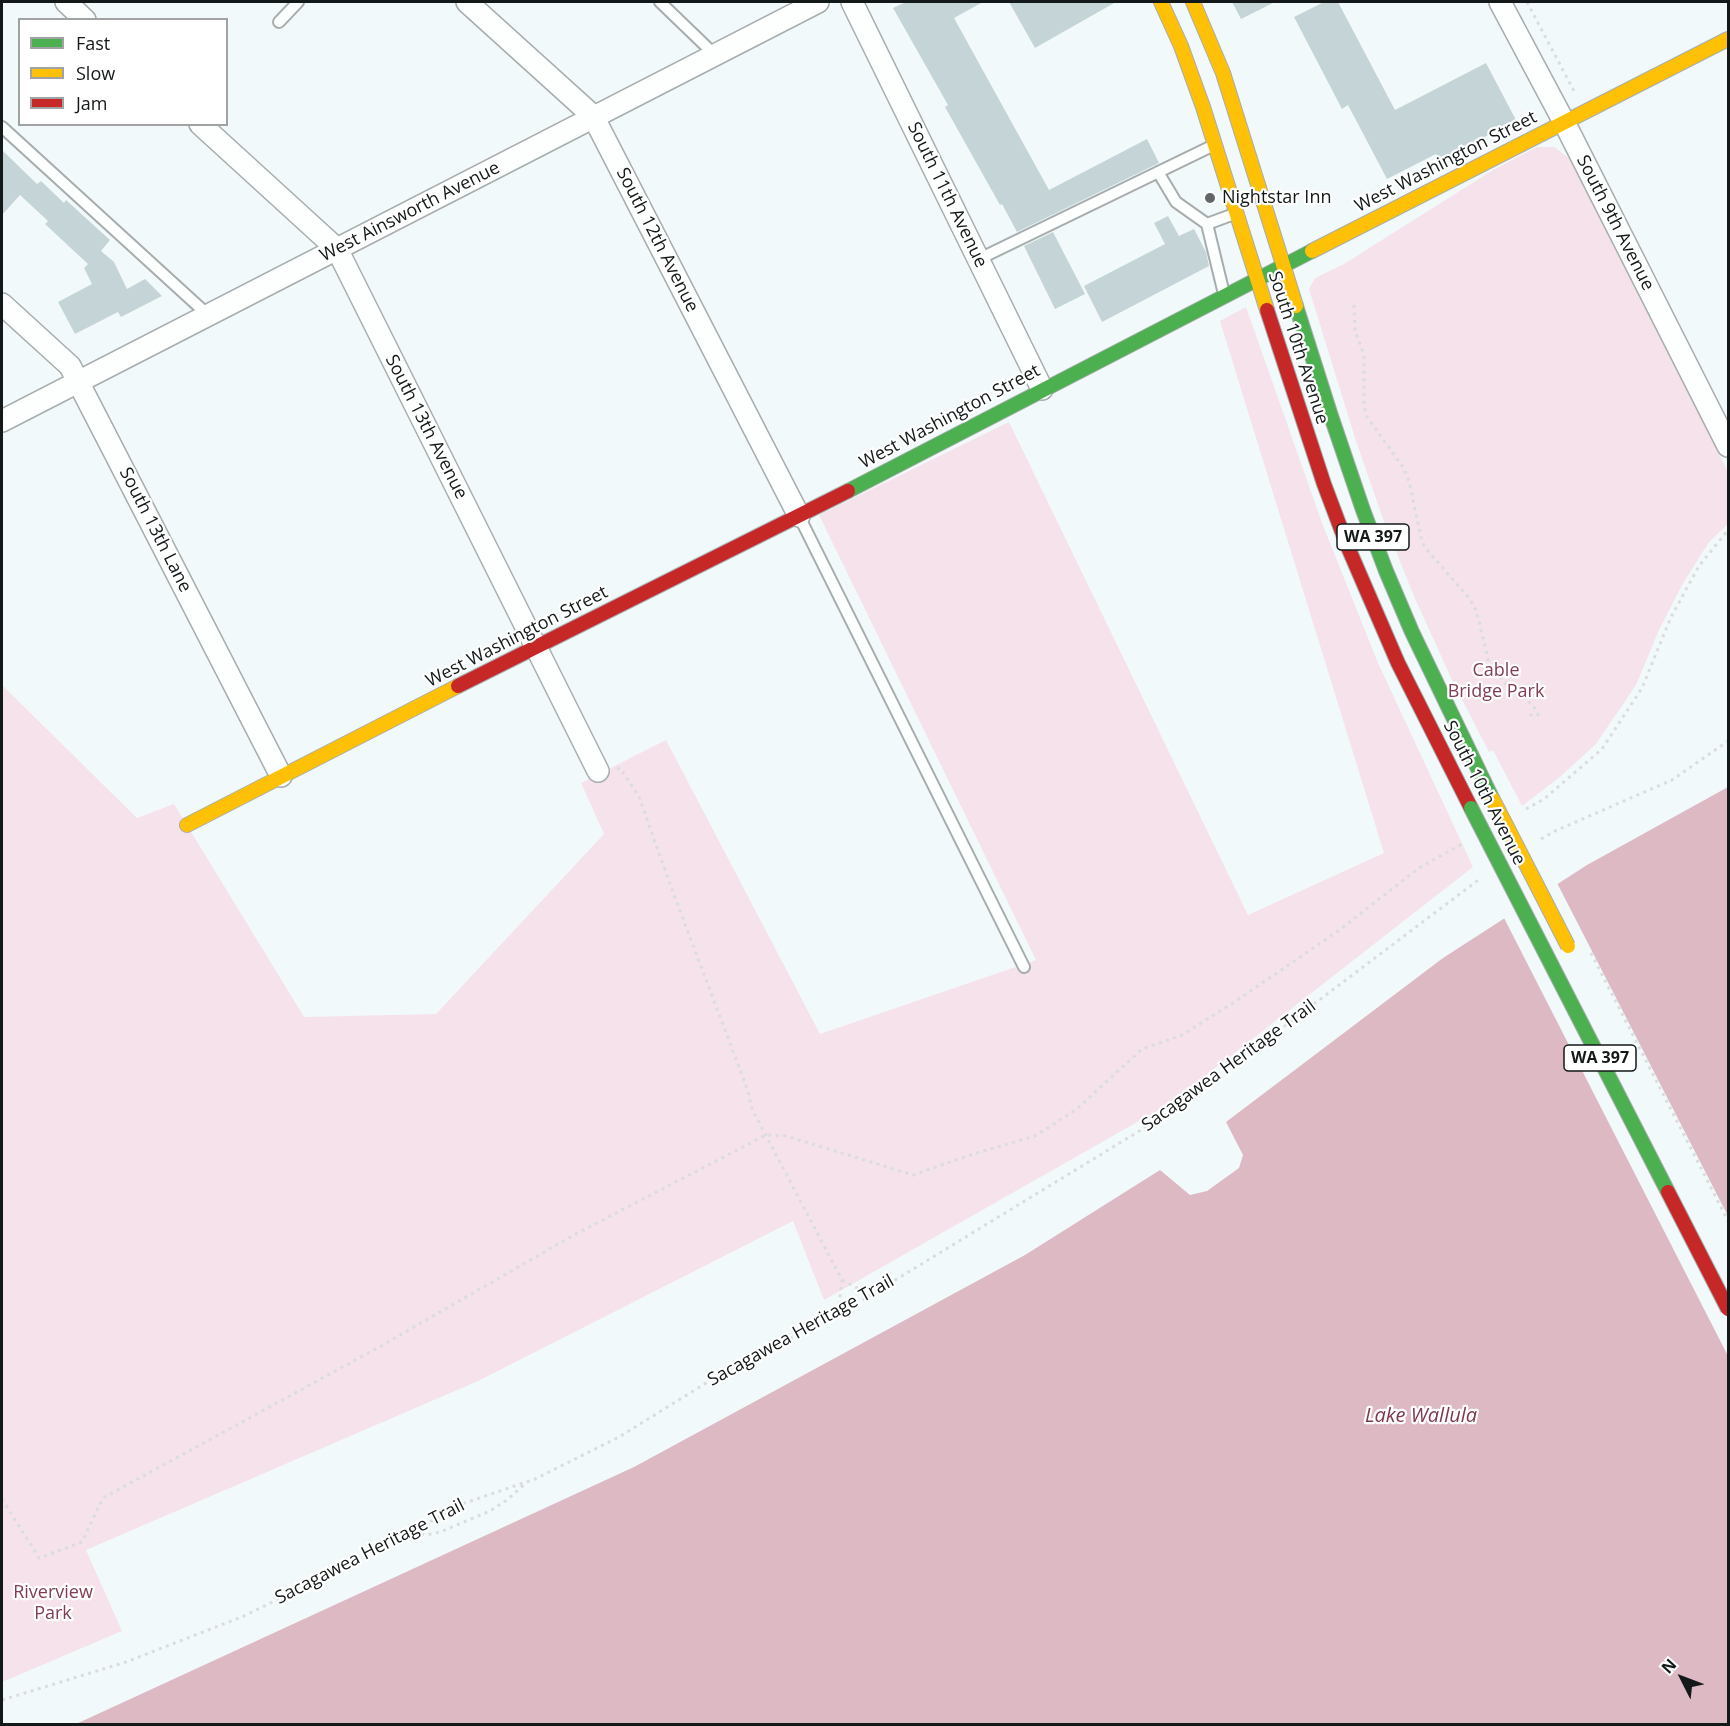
<!DOCTYPE html>
<style>
body{margin:0}
#map{position:relative;width:1730px;height:1726px;overflow:hidden;background:#f2f9fa;font-family:"Open Sans",sans-serif}
canvas{display:block}
.frame{position:absolute;inset:0;border:3px solid #131818;pointer-events:none}
.legend{position:absolute;left:18px;top:18px;width:210px;height:108px;box-sizing:border-box;background:#fff;border:2px solid #a1a3a3;margin:0;padding:8px 10px;list-style:none;font-size:18px;color:#131818}
.legend li{display:flex;align-items:center;gap:12px;height:30px}
.legend b{width:30px;border:2px solid #a1a3a3}
.north{position:absolute;left:1652px;top:1648px;width:60px;height:60px;-webkit-text-stroke:4px #fff;paint-order:stroke;rotate:312deg;font-size:16px;font-weight:700;line-height:24px;text-align:center;color:#131818}
.north::after{content:'';display:block;margin:auto;width:21px;height:27px;background:#131818;clip-path:polygon(50% 0,100% 100%,50% 72%,0 100%)}
</style>
<div id="map">
<canvas width="1730" height="1726"></canvas>
<div class="frame"></div>
<ul class="legend">
<li><b style="height:8px;background:#4caf50"></b>Fast</li>
<li><b style="height:8px;background:#ffc107"></b>Slow</li>
<li><b style="height:8px;background:#c62828"></b>Jam</li>
</ul>
<div class="north">N</div>
</div>
<script>
const ctx = document.querySelector('canvas').getContext('2d');
ctx.lineJoin = 'round';
function fill(path, color) { ctx.fillStyle = color; ctx.fill(path, 'evenodd'); }
const poly = rows => new Path2D(rows.map(r => 'M' + r).join(''));
function strokePath(path, color, width, dash) { ctx.strokeStyle = color; ctx.lineWidth = width; ctx.lineCap = dash ? 'butt' : 'round'; ctx.setLineDash(dash || []); ctx.stroke(path); }
function drawText(font, color, halo, rows, align = 'center') {
  ctx.font = font + ' "Open Sans",sans-serif'; ctx.lineWidth = 4.5; ctx.setLineDash([]); ctx.textBaseline = 'middle'; ctx.strokeStyle = halo; ctx.fillStyle = color; for (const [text, x, y, turn = 0] of rows) {
    ctx.save(); ctx.translate(x, y); ctx.rotate((+turn || 0) * Math.PI / 180); ctx.textAlign = isNaN(turn) ? turn : align; if (halo) ctx.strokeText(text, 0, 0); ctx.fillText(text, 0, 0); ctx.restore();
  }
}
fill(poly([
 [1537,147,1554,147,1569,158,1728,472,1728,524,1709,542,1682,585,1659,630,1636,685,1596,744,1561,776,1522,806,1493,750,1489,752,1452,680,1413,594,1382,516,1355,438,1309,289,1315,278,1344,264,1493,170],
 [1246,307,1322,523,1378,663,1473,867,1169,1104,824,1300,793,1221,478,1381,86,1550,122,1631,2,1682,2,685,137,818,174,804,304,1017,436,1014,604,834,581,783,666,740,820,1034,1036,960,819,515,1009,422,1248,915,1384,853,1220,321]
]), '#f6e2ea');
fill(poly([
 [1728,787,1728,1724,76,1724,634,1467,1025,1255,1160,1170,1190,1195,1207,1191,1239,1168,1243,1155,1226,1122,1443,958,1587,865]
]), '#ddb9c4');
fill(poly([
 [1556,881,1728,1216,1728,1356,1503,916]
]), '#f2f9fa');
fill(poly([
 [906,2,983,2,954,18,1049,190,1147,139,1159,163,1017,232,1002,204,1000,205,945,107,948,105,893,8],
 [1009,2,1116,2,1035,48],
 [1232,2,1275,2,1241,19],
 [1324,2,1338,2,1395,110,1486,63,1516,120,1440,161,1436,154,1387,179,1348,105,1342,109,1294,17],
 [2,150,37,184,41,181,64,203,66,200,110,240,101,251,114,262,127,289,145,279,162,296,121,317,118,312,75,334,58,302,92,284,84,268,88,264,45,224,48,221,20,195,2,215],
 [1168,216,1179,236,1194,229,1206,252,1209,266,1102,322,1084,286,1165,244,1154,223],
 [1053,232,1085,294,1055,309,1024,246]
]), '#c5d5d7');
const lane = poly([
 [660,2,714,54],
 [279,22,298,2],
 [2,127,208,315],
 [1158,172,1176,202,1207,224,1234,214],
 [1207,224,1224,294],
 [979,259,1212,146],
 [799,516,1024,967]
]);
const street = poly([
 [66,2,85,20],
 [467,2,593,116,799,516],
 [852,2,1042,389],
 [1500,2,1564,122,1728,446],
 [200,124,337,249,598,771],
 [2,304,70,366,281,776],
 [2,421,818,2]
]);
const fast = poly([
 [1296,306,1331,416,1363,510,1386,571,1412,632,1492,798],
 [848,491,1312,251]
]);
const slow = poly([
 [1161,2,1181,46,1203,107,1267,310],
 [1193,2,1223,73,1296,306],
 [1312,251,1728,39],
 [187,825,458,686]
]);
const jam = poly([
 [1267,310,1324,484,1347,545,1398,663,1471,808],
 [458,686,848,491]
]);
strokePath(lane, '#a7adad', 14);
strokePath(street, '#a7adad', 24);
strokePath(fast, '#a7adad', 16);
strokePath(slow, '#a7adad', 16);
strokePath(jam, '#a7adad', 16);
strokePath(poly([
 [1527,2,1575,93],
 [1354,305,1355,331,1364,355,1364,406,1367,417,1393,453,1403,467,1409,481,1422,542,1428,551,1469,598,1475,608,1479,621,1488,659,1492,668,1506,684,1528,701,1534,707,1538,715,1529,715],
 [617,769,620,768,639,797,674,895,748,1091,752,1109,842,1280,838,1315],
 [1526,809,1544,799,1602,749,1642,688,1671,617,1699,566,1728,530],
 [1541,839,1555,831,1672,780,1728,741],
 [842,1280,870,1295],
 [2,1499,39,1558,82,1542,103,1498,381,1346,572,1236,766,1135,786,1136,913,1175,970,1155,1035,1136,1077,1109,1142,1049,1182,1035,1236,1001,1338,931,1419,868,1462,844],
 [414,1532,426,1535,440,1532,490,1511,507,1500,525,1484],
 [2,1700,126,1662,244,1616,390,1544,462,1504,535,1479,619,1437,732,1367,838,1315,1172,1111,1481,878]
]), '#dbdddd', 3, [3, 4.5]);
strokePath(lane, '#fdfefe', 10);
strokePath(street, '#fdfefe', 21);
strokePath(fast, '#4caf50', 14);
strokePath(slow, '#ffc107', 14);
strokePath(jam, '#c62828', 14);
const fastBridge = poly([
 [1471,808,1668,1192]
]);
const slowBridge = poly([
 [1492,798,1568,946]
]);
const jamBridge = poly([
 [1668,1192,1728,1309]
]);
strokePath(fastBridge, '#a7adad', 16, []);
strokePath(slowBridge, '#a7adad', 16, []);
strokePath(jamBridge, '#a7adad', 16, []);
strokePath(poly([
 [1591,953,1728,1221]
]), '#dbdddd', 3, [3, 4.5]);
strokePath(fastBridge, '#4caf50', 14);
strokePath(slowBridge, '#ffc107', 14);
strokePath(jamBridge, '#c62828', 14);
for (const [x, y, r, color] of [
 [1210,198,6,"#616767"]
]) { const dot = new Path2D(); dot.arc(x, y, r, 0, 2 * Math.PI); ctx.fillStyle = color; ctx.fill(dot); strokePath(dot, '#fff', 2); }
for (const [x, y, w] of [
 [1373,537,72],
 [1600,1058,72]
]) { const box = new Path2D(); box.roundRect(x - w / 2, y - 13, w, 26, 4.5); ctx.fillStyle = '#fff'; ctx.fill(box); strokePath(box, '#131818', 1.5); }
drawText('bold 16px', '#131818', null, [
 ["WA 397",1373,537],
 ["WA 397",1600,1058]
]);
drawText('18px', '#131818', '#fff', [
 ["West Washington Street",1446,162,-27],
 ["South 11th Avenue",947,195,64],
 ["West Ainsworth Avenue",410,212,-27],
 ["South 9th Avenue",1615,223,63],
 ["South 12th Avenue",657,240,63],
 ["South 10th Avenue",1298,348,72],
 ["West Washington Street",950,417,-28],
 ["South 13th Avenue",426,427,63],
 ["South 13th Lane",155,530,63],
 ["West Washington Street",517,637,-27],
 ["South 10th Avenue",1484,793,63],
 ["Sacagawea Heritage Trail",1229,1066,-36],
 ["Sacagawea Heritage Trail",801,1331,-29],
 ["Sacagawea Heritage Trail",370,1552,-27]
]);
drawText('18px', '#131818', '#fff', [
 ["Nightstar Inn",1222,198]
], 'left');
drawText('18px', '#803c53', '#fff', [
 ["Cable",1496,671],
 ["Bridge Park",1496,692],
 ["Riverview",53,1593],
 ["Park",53,1614]
]);
drawText('italic 20px', '#7d3950', '#fff', [
 ["Lake Wallula",1421,1416]
]);
</script>
